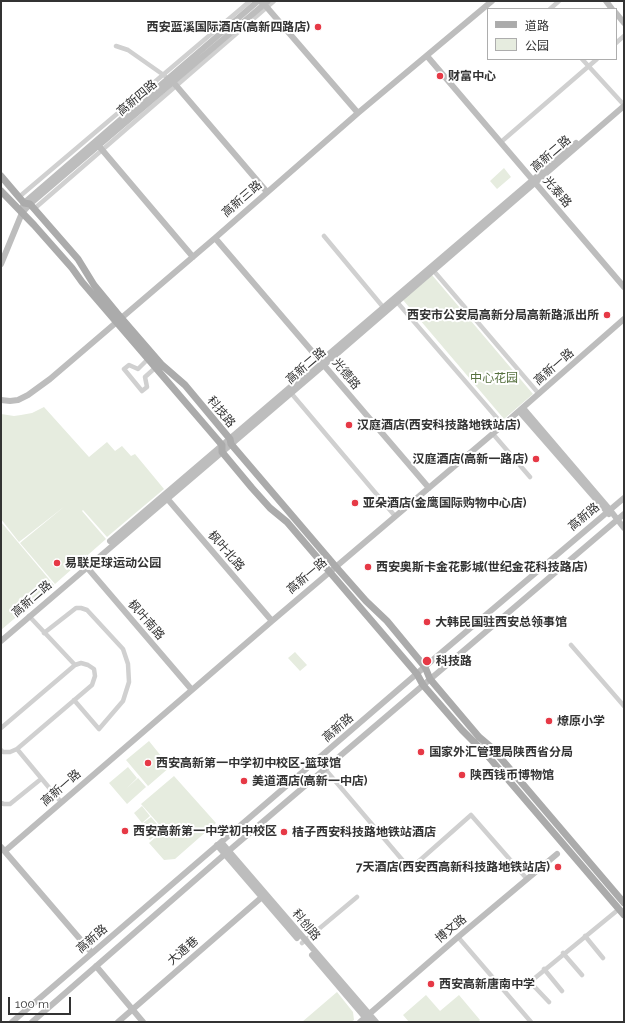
<!DOCTYPE html>
<meta charset="utf-8">
<style>
body{margin:0}
#map{position:relative;width:625px;height:1023px;overflow:hidden;background:#fff;font-family:Raleway,"Noto Sans SC",sans-serif}
canvas{display:block}
.frame{position:absolute;inset:0;border:2px solid #333;pointer-events:none}
.legend{position:absolute;left:487px;top:8px;width:130px;height:52px;box-sizing:border-box;background:#fff;border:1px solid #adadad;margin:0;padding:5px 7px;list-style:none;font-size:12px;color:#333}
.legend li{display:flex;align-items:center;gap:8px;height:20px}
.legend b{width:20px;border:1px solid #adadad}
.scale{position:absolute;left:8px;top:997px;width:63px;height:18px;box-sizing:border-box;border:2px solid #333;border-top:0;padding-left:5px;font-size:12px;line-height:14px;white-space:nowrap;color:#333;-webkit-text-stroke:3px #fff;paint-order:stroke}
</style>
<div id="map">
<canvas width="625" height="1023"></canvas>
<div class="frame"></div>
<ul class="legend">
<li><b style="height:5px;background:#ababab"></b>道路</li>
<li><b style="height:11px;background:#e6ecdf"></b>公园</li>
</ul>
<div class="scale">100 m</div>
</div>
<script>
const ctx = document.querySelector('canvas').getContext('2d');
ctx.lineJoin = 'round';
function fill(path, color) { ctx.fillStyle = color; ctx.fill(path, 'evenodd'); }
const poly = rows => new Path2D(rows.map(r => 'M' + r).join(''));
function strokePath(path, color, width, dash) { ctx.strokeStyle = color; ctx.lineWidth = width; ctx.lineCap = dash ? 'butt' : 'round'; ctx.setLineDash(dash || []); ctx.stroke(path); }
function drawText(font, color, halo, rows, align = 'center') {
  ctx.font = font + ' Raleway,"Noto Sans SC",sans-serif'; ctx.lineWidth = 4; ctx.setLineDash([]); ctx.textBaseline = 'middle'; ctx.strokeStyle = halo; ctx.fillStyle = color; for (const [text, x, y, turn = 0] of rows) {
    ctx.save(); ctx.translate(x, y); ctx.rotate((+turn || 0) * Math.PI / 180); ctx.textAlign = isNaN(turn) ? turn : align; if (halo) ctx.strokeText(text, 0, 0); ctx.fillText(text, 0, 0); ctx.restore();
  }
}
fill(poly([
 [504,168,511,177,497,189,490,181],
 [432,275,533,394,504,419,403,300],
 [44,407,89,457,107,442,115,451,122,446,131,456,135,454,164,489,107,537,83,510,82,511,106,539,55,584,20,543,65,506,19,542,1,519,1,414,14,416,21,415,32,413],
 [1,522,54,585,1,630],
 [295,652,307,665,300,671,288,658],
 [149,741,170,767,148,786,126,760],
 [128,767,137,778,126,789,138,778,146,787,127,804,109,783],
 [174,776,216,823,175,859,164,860,149,843,164,830,141,804],
 [142,806,150,816,142,823,134,813],
 [151,817,162,830,150,840,139,826],
 [337,992,353,1012,354,1020,351,1022,302,1022],
 [426,995,440,1011,459,995,480,1020,478,1022,409,1022,403,1015]
]), '#e6ecdf');
strokePath(poly([
 [550,9,559,1],
 [616,43,624,36],
 [116,46,128,50,165,76],
 [582,59,624,105],
 [501,142,597,59],
 [19,197,250,1],
 [34,209,274,1],
 [324,236,383,307],
 [433,270,539,394],
 [397,302,503,425],
 [148,359,138,369,129,365,124,369,142,391,147,387,145,377,155,368],
 [291,393,395,516],
 [493,434,530,477],
 [29,616,75,665],
 [44,633,76,608,81,608,87,610,123,649,128,664,129,682,123,701,99,729,74,700],
 [571,645,624,706],
 [1,728,75,665,81,663,88,665,94,669,95,676,92,685,17,749,10,752,3,752,1,750],
 [17,749,61,802],
 [325,769,410,869,471,815,527,879],
 [1,803,4,804,10,804,41,779],
 [585,936,603,958],
 [458,937,531,1022],
 [302,943,357,897],
 [563,953,582,975],
 [544,969,562,991],
 [549,1002,530,982,619,909]
]), '#d0d0d0', 4.5);
strokePath(poly([
 [606,1,612,9],
 [262,3,264,4,358,113],
 [616,13,624,23],
 [427,56,624,287],
 [173,82,267,192],
 [98,145,193,257],
 [23,206,24,203,258,1],
 [215,238,429,488],
 [1,264,22,213,30,204,268,1],
 [1,400,10,401,18,400,28,395,50,379,215,238,358,113,492,1],
 [523,408,610,510,624,528],
 [519,411,609,514],
 [165,496,272,621],
 [110,541,576,143],
 [85,565,192,690],
 [1,641,324,365,624,106],
 [221,842,376,1022],
 [217,845,297,938],
 [1,847,92,953],
 [5,851,272,621,503,425,624,319],
 [312,955,369,1022],
 [96,966,143,1022],
 [12,1022,435,658,624,498],
 [32,1022,225,854,624,514],
 [118,1022,262,897],
 [360,1022,458,937,557,854]
]), '#bdbdbd', 6);
strokePath(poly([
 [1,176,24,203,30,204,78,259,94,285,117,313,162,365,185,385,230,439,231,444,336,567,366,601,387,621,425,667,430,679,479,737,492,748,624,903],
 [1,191,34,225,72,268,82,282,222,445,222,452,252,488,270,508,287,522,417,674,423,685,462,730,487,755,624,915]
]), '#ababab', 7);
for (const [x, y, r, color] of [
 [318,27,4,"#e63946"],
 [440,76,4,"#e63946"],
 [607,315,4,"#e63946"],
 [349,425,4,"#e63946"],
 [536,459,4,"#e63946"],
 [355,503,4,"#e63946"],
 [57,563,4,"#e63946"],
 [368,567,4,"#e63946"],
 [427,622,4,"#e63946"],
 [427,661,5,"#e63946"],
 [549,721,4,"#e63946"],
 [421,752,4,"#e63946"],
 [148,763,4,"#e63946"],
 [462,775,4,"#e63946"],
 [244,781,4,"#e63946"],
 [125,831,4,"#e63946"],
 [284,832,4,"#e63946"],
 [558,867,4,"#e63946"],
 [431,984,4,"#e63946"]
]) { const dot = new Path2D(); dot.arc(x, y, r, 0, 2 * Math.PI); ctx.fillStyle = color; ctx.fill(dot); strokePath(dot, '#fff', 1.5); }
drawText('bold 12px', '#333', '#fff', [
 ["西安蓝溪国际酒店(高新四路店)",310,27,"right"],
 ["财富中心",448,76],
 ["西安市公安局高新分局高新路派出所",599,315,"right"],
 ["汉庭酒店(西安科技路地铁站店)",357,425],
 ["汉庭酒店(高新一路店)",528,459,"right"],
 ["亚朵酒店(金鹰国际购物中心店)",363,503],
 ["易联足球运动公园",65,563],
 ["西安奥斯卡金花影城(世纪金花科技路店)",376,567],
 ["大韩民国驻西安总领事馆",435,622],
 ["科技路",436,661],
 ["燎原小学",557,721],
 ["国家外汇管理局陕西省分局",429,752],
 ["西安高新第一中学初中校区-篮球馆",156,763],
 ["陕西钱币博物馆",470,775],
 ["美道酒店(高新一中店)",252,781],
 ["西安高新第一中学初中校区",133,831],
 ["桔子西安科技路地铁站酒店",292,832],
 ["7天酒店(西安西高新科技路地铁站店)",550,867,"right"],
 ["西安高新唐南中学",439,984]
], 'left');
drawText('12px', '#333', '#fff', [
 ["高新四路",137,98,-40],
 ["高新二路",551,154,-41],
 ["光泰路",557,192,49],
 ["高新三路",242,199,-41],
 ["高新二路",306,366,-41],
 ["高新一路",554,367,-41],
 ["光德路",346,374,50],
 ["科技路",221,412,50],
 ["高新路",584,517,-40],
 ["枫叶北路",226,551,49],
 ["高新一路",307,576,-40],
 ["高新二路",32,599,-41],
 ["枫叶南路",146,620,49],
 ["高新路",338,728,-41],
 ["高新一路",61,788,-41],
 ["科创路",306,925,50],
 ["博文路",451,929,-40],
 ["高新路",92,939,-41],
 ["大通巷",183,951,-41]
]);
drawText('12px', '#56703f', '#fff', [
 ["中心花园",494,378]
]);
</script>
